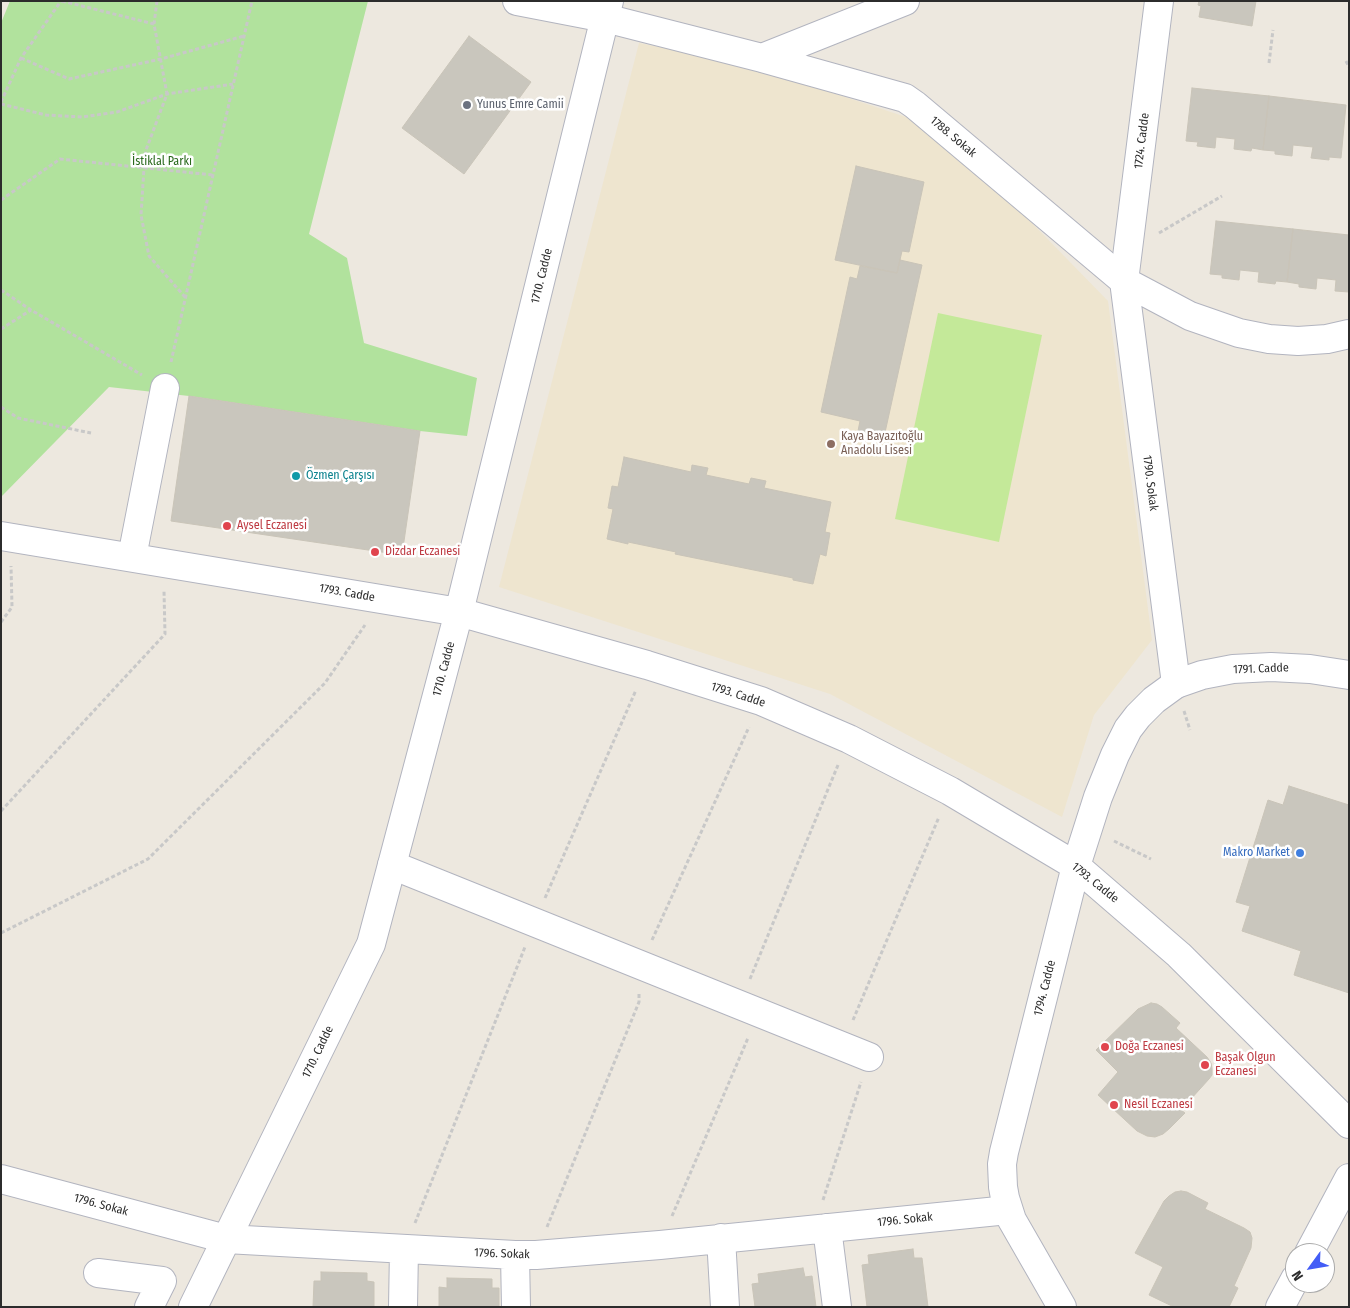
<!DOCTYPE html>
<meta charset="utf-8">
<style>
body{margin:0}
#map{position:relative;width:1350px;height:1308px;overflow:hidden;background:#ede8df;font-family:"Fira Sans Condensed",sans-serif}
canvas{display:block}
.frame{position:absolute;inset:0;border:2px solid #2c2c2c;pointer-events:none}
.north{position:absolute;left:1285px;top:1243px;width:50px;height:50px;box-sizing:border-box;background:#fff;border:1px solid #ababab;border-radius:50%;rotate:238deg;font-size:14px;font-weight:700;line-height:20px;text-align:center;color:#2c2c2c}
.north::after{content:'';display:block;margin:auto;width:18px;height:22px;background:#435df6;clip-path:polygon(50% 0,100% 100%,50% 72%,0 100%)}
</style>
<div id="map">
<canvas width="1350" height="1308"></canvas>
<div class="frame"></div>
<div class="north">N</div>
</div>
<script>
const ctx = document.querySelector('canvas').getContext('2d');
ctx.lineJoin = 'round';
function fill(path, color) { ctx.fillStyle = color; ctx.fill(path, 'evenodd'); }
const poly = rows => new Path2D(rows.map(r => 'M' + r).join(''));
function strokePath(path, color, width, dash) { ctx.strokeStyle = color; ctx.lineWidth = width; ctx.lineCap = dash ? 'butt' : 'round'; ctx.setLineDash(dash || []); ctx.stroke(path); }
function drawText(font, color, halo, rows, align = 'center') {
  ctx.font = font + ' "Fira Sans Condensed",sans-serif'; ctx.lineWidth = 5; ctx.setLineDash([]); ctx.textBaseline = 'middle'; ctx.strokeStyle = halo; ctx.fillStyle = color; for (const [text, x, y, turn = 0] of rows) {
    ctx.save(); ctx.translate(x, y); ctx.rotate((+turn || 0) * Math.PI / 180); ctx.textAlign = isNaN(turn) ? turn : align; if (halo) ctx.strokeText(text, 0, 0); ctx.fillText(text, 0, 0); ctx.restore();
  }
}
fill(poly([
 [639,43,745,64,906,117,991,181,1108,301,1152,640,1094,715,1062,817,830,694,499,587]
]), '#eee5cf');
fill(poly([
 [10,1,368,1,309,234,347,258,364,343,477,378,467,436,420,431,189,396,109,387,1,497,1,23]
]), '#b1e29d');
fill(poly([
 [938,313,1042,335,999,542,895,519]
]), '#c4e999');
const building = poly([
 [1199,1,1256,1,1252,26,1199,17,1201,6,1198,5,1199,1],
 [469,36,531,82,464,174,402,128,469,36],
 [1192,88,1269,96,1263,150,1252,148,1251,151,1234,149,1235,139,1216,137,1215,148,1197,146,1198,142,1186,141,1192,88],
 [1269,96,1346,105,1341,158,1329,157,1329,160,1311,158,1313,147,1293,145,1292,156,1275,154,1275,151,1263,150,1269,96],
 [856,166,924,182,909,252,902,251,897,273,835,260,856,166],
 [1216,221,1293,229,1287,282,1276,281,1275,284,1258,282,1259,272,1240,270,1239,280,1222,278,1222,275,1210,274,1216,221],
 [1293,229,1349,235,1349,292,1335,291,1336,280,1317,278,1316,289,1299,287,1299,284,1287,282,1293,229],
 [900,260,922,265,884,437,858,431,860,421,821,412,850,277,857,279,860,266,897,273,900,260],
 [189,396,420,431,402,555,171,521,189,396],
 [624,457,691,472,692,465,708,468,706,475,749,484,751,478,766,481,764,488,831,502,825,532,830,533,826,556,820,554,813,584,793,580,793,578,675,554,676,552,628,542,628,544,607,539,613,509,608,508,612,486,618,487,624,457],
 [1289,786,1349,805,1349,993,1294,975,1301,951,1242,931,1250,906,1236,902,1268,800,1283,805,1289,786],
 [1151,1003,1157,1004,1162,1007,1180,1023,1176,1028,1207,1057,1211,1063,1212,1069,1212,1075,1209,1079,1181,1110,1185,1113,1169,1129,1163,1134,1155,1137,1147,1136,1137,1131,1098,1095,1118,1072,1096,1050,1138,1009,1151,1003],
 [1181,1191,1187,1192,1208,1203,1205,1209,1244,1228,1250,1232,1252,1238,1251,1248,1234,1286,1238,1288,1229,1307,1174,1307,1149,1295,1163,1267,1135,1253,1164,1201,1169,1196,1175,1192,1181,1191],
 [913,1249,914,1258,922,1258,928,1307,867,1307,862,1265,869,1264,868,1255,913,1249],
 [803,1268,805,1277,812,1276,816,1307,755,1307,752,1284,759,1283,758,1274,803,1268],
 [321,1272,367,1273,367,1281,374,1282,374,1307,313,1307,314,1281,321,1281,321,1272],
 [447,1278,492,1279,492,1288,499,1288,499,1307,439,1307,439,1287,447,1288,447,1278]
]);
fill(building, '#c9c6bd');
strokePath(building, '#c9c4b8', 1);
const minor = poly([
 [517,1,605,18,762,58,905,98,915,105,1124,281,1190,316,1239,333,1269,339,1298,341,1327,339,1349,334],
 [762,58,905,1],
 [1124,281,1176,684],
 [132,557,165,388],
 [392,865,869,1057],
 [1,1179,226,1239,515,1255,536,1255,660,1245,1008,1210],
 [827,1228,837,1307],
 [721,1238,725,1307],
 [515,1255,516,1307],
 [98,1273,162,1281,149,1307],
 [403,1307,404,1249]
]);
const tertiary = poly([
 [1124,281,1159,1],
 [1,536,459,612,647,665,761,701,849,739,950,791,1076,866,1179,955,1349,1124],
 [1309,1253,1349,1178],
 [193,1307,371,944,459,612,609,1],
 [1062,1307,1012,1220,1005,1198,1003,1187,1002,1164,1004,1152,1076,866,1098,797,1115,755,1128,729,1138,716,1154,700,1176,684,1202,675,1233,669,1271,667,1310,669,1349,675],
 [1280,1307,1295,1279]
]);
strokePath(minor, '#b2b4bf', 30);
strokePath(tertiary, '#b2b4bf', 30);
strokePath(poly([
 [62,1,154,24],
 [157,1,154,24,167,94,146,150,144,168,141,215,149,256,185,297],
 [21,58,69,79,161,59,244,36],
 [1346,61,1349,67],
 [1269,63,1273,30],
 [1,102,21,58,61,1],
 [1,104,46,115,82,117,117,112,167,94,233,84],
 [1,200,60,159,213,175],
 [1159,233,1222,196],
 [1,290,31,310,142,375],
 [1,329,31,310],
 [171,362,252,1],
 [1,407,18,418,91,433],
 [1,622,12,607,11,566],
 [1184,711,1190,730],
 [1,811,165,634,164,591],
 [1114,841,1151,859],
 [545,898,636,690],
 [1,933,148,859,325,683,365,625],
 [652,940,749,727],
 [750,979,838,765],
 [853,1020,939,817],
 [823,1200,861,1082],
 [672,1216,748,1038],
 [415,1223,525,947],
 [547,1227,639,1002,639,993]
]), '#c8c8c8', 3, [4, 2.5]);
strokePath(minor, '#fff', 28);
strokePath(tertiary, '#fff', 28);
for (const [x, y, r, color] of [
 [467,105,5,"#6b7280"],
 [831,444,5,"#8d6e63"],
 [296,476,5,"#0f9aa8"],
 [227,526,5,"#e0444e"],
 [375,552,5,"#e0444e"],
 [1300,853,5,"#3f7fe0"],
 [1105,1047,5,"#e0444e"],
 [1205,1065,5,"#e0444e"],
 [1114,1105,5,"#e0444e"]
]) { const dot = new Path2D(); dot.arc(x, y, r, 0, 2 * Math.PI); ctx.fillStyle = color; ctx.fill(dot); strokePath(dot, '#fff', 2); }
drawText('12px', '#5b616d', '#fff', [
 ["Yunus Emre Camii",477,105]
], 'left');
drawText('12px', '#2c2c2c', '#fff', [
 ["1788. Sokak",953,137,40],
 ["1724. Cadde",1142,141,-83],
 ["1710. Cadde",542,276,-76],
 ["1790. Sokak",1150,483,83],
 ["1793. Cadde",347,593,10],
 ["1710. Cadde",444,669,-75],
 ["1791. Cadde",1261,669,-2],
 ["1793. Cadde",738,695,18],
 ["1793. Cadde",1095,883,39],
 ["1794. Cadde",1045,988,-76],
 ["1710. Cadde",318,1052,-64],
 ["1796. Sokak",101,1205,15],
 ["1796. Sokak",905,1220,-6],
 ["1796. Sokak",502,1254,2]
]);
drawText('12px', '#29691c', '#fff', [
 ["İstiklal Parkı",162,162]
]);
drawText('12px', '#785e54', '#fff', [
 ["Kaya Bayazıtoğlu",841,437],
 ["Anadolu Lisesi",841,451]
], 'left');
drawText('12px', '#0d838f', '#fff', [
 ["Özmen Çarşısı",306,476]
], 'left');
drawText('12px', '#be3a42', '#fff', [
 ["Aysel Eczanesi",237,526],
 ["Dizdar Eczanesi",385,552],
 ["Doğa Eczanesi",1115,1047],
 ["Başak Olgun",1215,1058],
 ["Eczanesi",1215,1072],
 ["Nesil Eczanesi",1124,1105]
], 'left');
drawText('12px', '#366cbe', '#fff', [
 ["Makro Market",1290,853]
], 'right');
</script>
